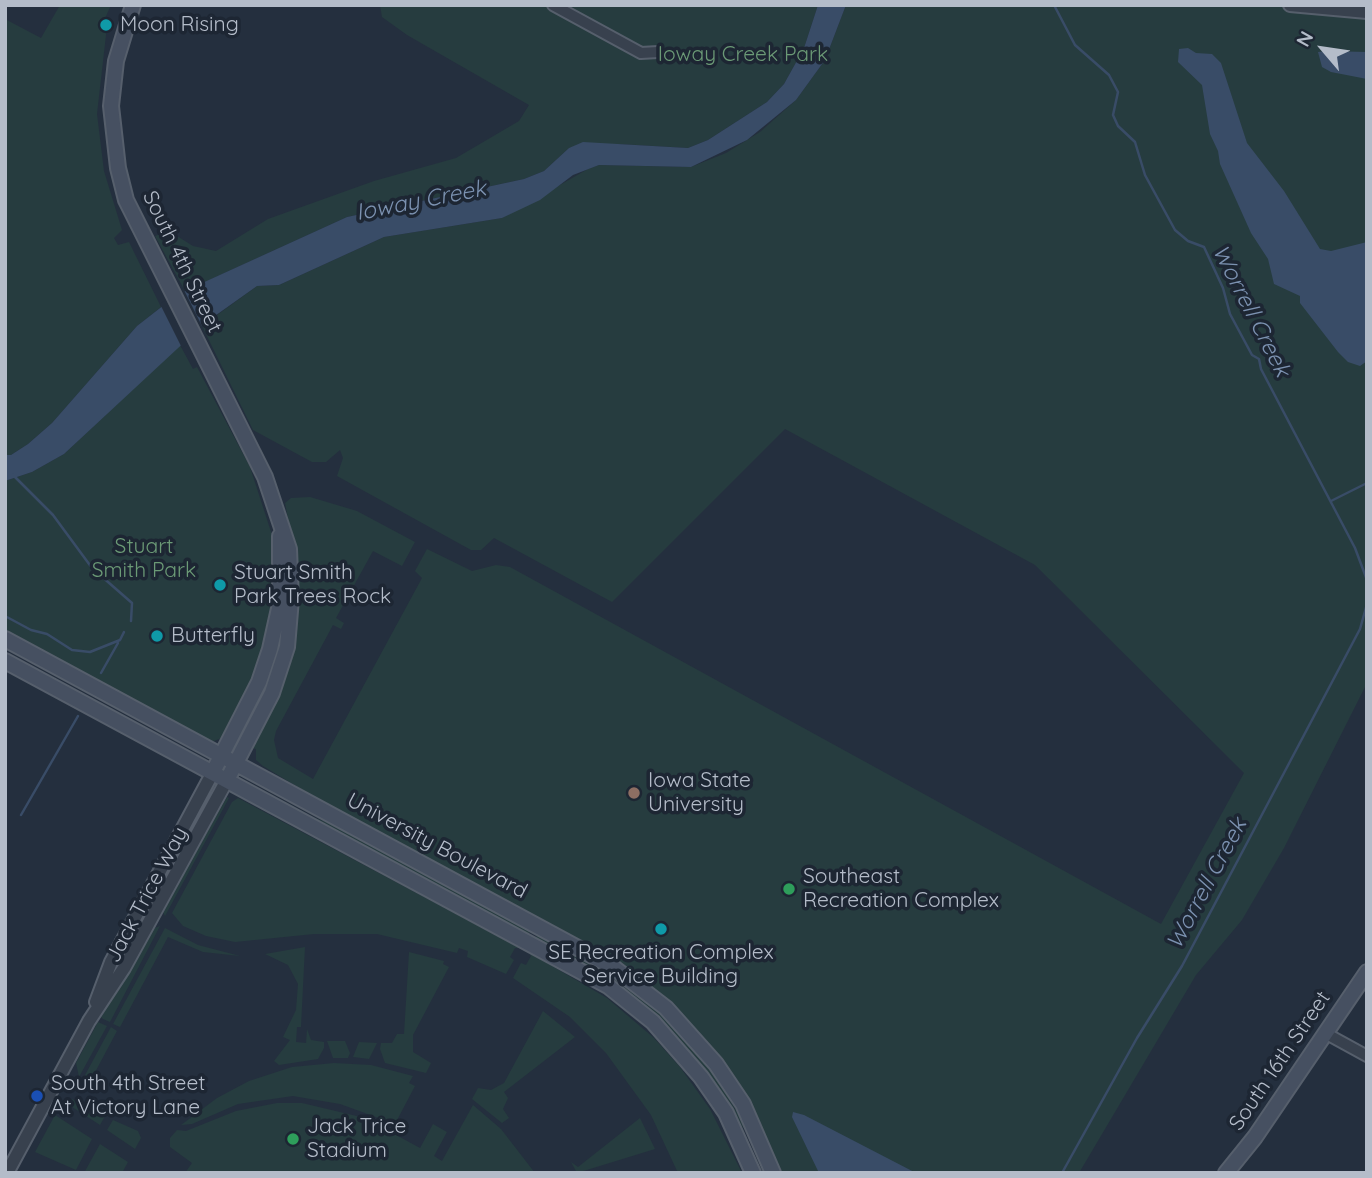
<!DOCTYPE html>
<style>
body{margin:0}
#map{position:relative;width:1372px;height:1178px;overflow:hidden;background:#242f3e;font-family:Quicksand,sans-serif}
canvas{display:block}
.frame{position:absolute;inset:0;border:7px solid #b4bcc9;pointer-events:none}
.north{position:absolute;left:1288px;top:14px;width:70px;height:70px;-webkit-text-stroke:5px #1d2633;paint-order:stroke;rotate:299deg;font-size:19px;font-weight:700;line-height:28px;text-align:center;color:#b4bcc9}
.north::after{content:'';display:block;margin:auto;width:24px;height:32px;background:#b4bcc9;clip-path:polygon(50% 0,100% 100%,50% 72%,0 100%)}
</style>
<div id="map">
<canvas width="1372" height="1178"></canvas>
<div class="frame"></div>
<div class="north">N</div>
</div>
<script>
const ctx = document.querySelector('canvas').getContext('2d');
ctx.lineJoin = 'round';
function fill(path, color) { ctx.fillStyle = color; ctx.fill(path, 'evenodd'); }
const poly = rows => new Path2D(rows.map(r => 'M' + r).join(''));
function strokePath(path, color, width, dash) { ctx.strokeStyle = color; ctx.lineWidth = width; ctx.lineCap = dash ? 'butt' : 'round'; ctx.setLineDash(dash || []); ctx.stroke(path); }
function drawText(font, color, halo, rows, align = 'center') {
  ctx.font = font + ' Quicksand,sans-serif'; ctx.lineWidth = 7; ctx.setLineDash([]); ctx.textBaseline = 'middle'; ctx.strokeStyle = halo; ctx.fillStyle = color; for (const [text, x, y, turn = 0] of rows) {
    ctx.save(); ctx.translate(x, y); ctx.rotate((+turn || 0) * Math.PI / 180); ctx.textAlign = isNaN(turn) ? turn : align; if (halo) ctx.strokeText(text, 0, 0); ctx.fillText(text, 0, 0); ctx.restore();
  }
}
fill(poly([
 [60,5,111,5,102,25,107,27,106,35,97,114,104,171,122,230,114,238,118,245,129,242,161,307,137,326,52,423,28,444,11,455,5,455,5,19,41,38],
 [380,5,818,5,804,48,784,84,767,102,708,140,688,148,618,144,569,148,544,171,524,179,347,217,185,291,155,236,169,231,193,246,216,251,268,219,374,181,456,158,519,121,529,105,407,35,382,17],
 [846,5,1367,5,1367,683,1284,848,1242,920,1196,975,1079,1173,778,1173,714,1053,601,953,329,806,263,766,256,760,256,749,252,748,277,692,294,549,285,503,291,498,310,497,357,511,415,542,402,566,373,551,336,618,344,623,341,629,333,625,276,731,274,740,278,758,313,779,422,578,415,571,427,549,472,571,496,565,510,567,1161,924,1244,773,1035,565,785,429,612,602,494,538,481,550,471,550,337,476,343,458,340,450,326,462,312,462,253,430,202,326,257,286,279,285,384,237,502,218,588,169,599,165,691,167,726,153,760,132,796,100,825,60],
 [180,345,193,369,197,367,250,467,273,538,278,591,259,669,224,737,214,741,208,741,5,635,5,481,32,472,64,454],
 [246,781,315,818,343,828,532,928,528,935],
 [227,797,229,798,165,916,162,910],
 [238,798,520,948,515,948,510,957,514,960,506,974,467,957,468,951,459,948,457,953,377,934,314,934,235,942,206,936,183,926,172,913,232,802],
 [160,926,110,1022,103,1019,101,1017,152,929],
 [165,928,198,945,240,956,203,952,168,937,120,1027,113,1024],
 [539,931,593,961,652,1004,673,1025,711,1068,751,1136,606,978,535,939],
 [305,947,301,1027,297,1027,296,1042,306,1043,307,1029,311,1040,324,1042,324,1048,318,1059,279,1065,274,1061,290,1040,283,1037,296,1010,298,984,288,965,265,954],
 [409,952,444,961,443,964,449,967,413,1035,413,1052,431,1063,426,1073,385,1063,380,1049,381,1043,392,1043,397,1034,404,1034],
 [528,952,607,998,654,1038,680,1067,710,1109,742,1173,678,1173,651,1115,606,1053,570,1017,513,978,521,963,526,965,531,956],
 [543,1011,575,1037,504,1092,508,1098,503,1109,509,1118,502,1123,472,1099,478,1088,491,1090,504,1083],
 [98,1022,107,1026,79,1077,76,1063],
 [111,1027,117,1031,92,1078,98,1082,90,1083,84,1077],
 [327,1041,345,1041,350,1053,348,1058,333,1058],
 [359,1042,377,1043,369,1059,353,1057],
 [334,1063,371,1065,413,1076,409,1083,415,1086,395,1124,340,1104,293,1096,238,1104,192,1124,181,1125,217,1098,249,1081,292,1067],
 [72,1099,105,1116,100,1125,69,1105],
 [277,1103,302,1103,365,1118,420,1148,433,1124,447,1132,434,1156,442,1161,473,1105,501,1129,535,1173,185,1173,192,1163,170,1147,170,1138,177,1130,186,1131,236,1111],
 [55,1115,92,1139,76,1170,35,1152],
 [640,1118,655,1149,577,1173,571,1162,578,1167],
 [113,1120,138,1131,141,1138,135,1149,107,1130],
 [100,1144,128,1162,122,1173,84,1173]
]), '#263c3f');
fill(poly([
 [818,5,846,5,825,60,796,100,747,140,691,167,599,165,573,175,540,200,502,218,384,237,279,285,257,286,205,323,64,454,32,472,5,481,5,455,11,455,28,444,52,423,137,326,178,294,347,217,524,179,544,171,569,148,583,142,688,148,708,140,767,102,784,84,804,48],
 [1188,48,1196,53,1212,54,1221,63,1247,143,1284,191,1320,249,1331,251,1367,242,1367,361,1360,366,1348,362,1338,352,1300,303,1300,296,1274,284,1268,259,1251,233,1220,164,1218,151,1210,134,1202,85,1178,62,1179,49],
 [1326,51,1367,52,1367,79,1331,72,1322,67,1318,52],
 [793,1112,804,1115,916,1173,819,1173,792,1117]
]), '#394c67');
fill(poly([
 [183,288,204,330,182,348,160,304]
]), '#242f3e');
strokePath(poly([
 [1054,5,1075,45,1109,75,1118,92,1113,115,1118,126,1135,142,1145,175,1175,230,1188,241,1204,247,1223,288,1230,314,1252,355,1259,359,1261,369,1355,548,1367,580],
 [13,475,53,515,92,568,132,603,131,621],
 [1331,501,1367,483],
 [5,616,31,630,47,634,72,650,90,652,120,640,124,632],
 [101,673,118,643],
 [21,815,78,716],
 [1062,1173,1137,1038,1182,966,1360,629,1367,604]
]), '#394c67', 2.5);
const minor = poly([
 [553,5,641,53,658,52],
 [1325,1033,1367,1056]
]);
const tertiary = poly([
 [1290,5,1367,12],
 [96,1002,111,962,213,772],
 [7,1173,89,1021,124,968,227,780]
]);
const secondary = poly([
 [133,5,116,61,111,106,118,168,126,200,265,477,289,549,291,599,287,647,272,693,227,780],
 [5,639,613,967,666,1008,716,1064,743,1104,773,1173],
 [5,661,608,986,653,1022,701,1077,726,1113,753,1173],
 [213,772,259,682,270,649,280,604,280,536],
 [1226,1173,1255,1137,1367,972]
]);
strokePath(minor, '#565f6c', 14);
strokePath(tertiary, '#565f6c', 16);
strokePath(secondary, '#565f6c', 18);
strokePath(minor, '#38414e', 10);
strokePath(tertiary, '#38414e', 12);
strokePath(secondary, '#465061', 14);
for (const [x, y, r, color] of [
 [106,25,7,"#0f9aa8"],
 [220,585,7,"#0f9aa8"],
 [157,636,7,"#0f9aa8"],
 [634,793,7,"#8d6e63"],
 [789,889,7,"#2e9e5b"],
 [661,929,7,"#0f9aa8"],
 [37,1096,7,"#1a4fb4"],
 [293,1139,7,"#2e9e5b"]
]) { const dot = new Path2D(); dot.arc(x, y, r, 0, 2 * Math.PI); ctx.fillStyle = color; ctx.fill(dot); strokePath(dot, '#1d2633', 2.5); }
drawText('21px', '#b4bcc9', '#1d2633', [
 ["Moon Rising",120,25],
 ["Stuart Smith",234,573],
 ["Park Trees Rock",234,597],
 ["Butterfly",171,636],
 ["Iowa State",648,781],
 ["University",648,805],
 ["Southeast",803,877],
 ["Recreation Complex",803,901],
 ["SE Recreation Complex",661,953,"center"],
 ["Service Building",661,977,"center"],
 ["South 4th Street",51,1084],
 ["At Victory Lane",51,1108],
 ["Jack Trice",307,1127],
 ["Stadium",307,1151]
], 'left');
drawText('21px', '#6b9a76', '#1d2633', [
 ["Ioway Creek Park",743,55],
 ["Stuart",144,547],
 ["Smith Park",144,571]
]);
drawText('21px', '#b4bcc9', '#1d2633', [
 ["South 4th Street",182,262,64],
 ["University Boulevard",437,846,28],
 ["Jack Trice Way",147,895,-62],
 ["South 16th Street",1280,1061,-56]
]);
drawText('italic 23px', '#7c92b1', '#1d2633', [
 ["Ioway Creek",421,201,-11],
 ["Worrell Creek",1251,311,63],
 ["Worrell Creek",1207,884,-62]
]);
</script>
